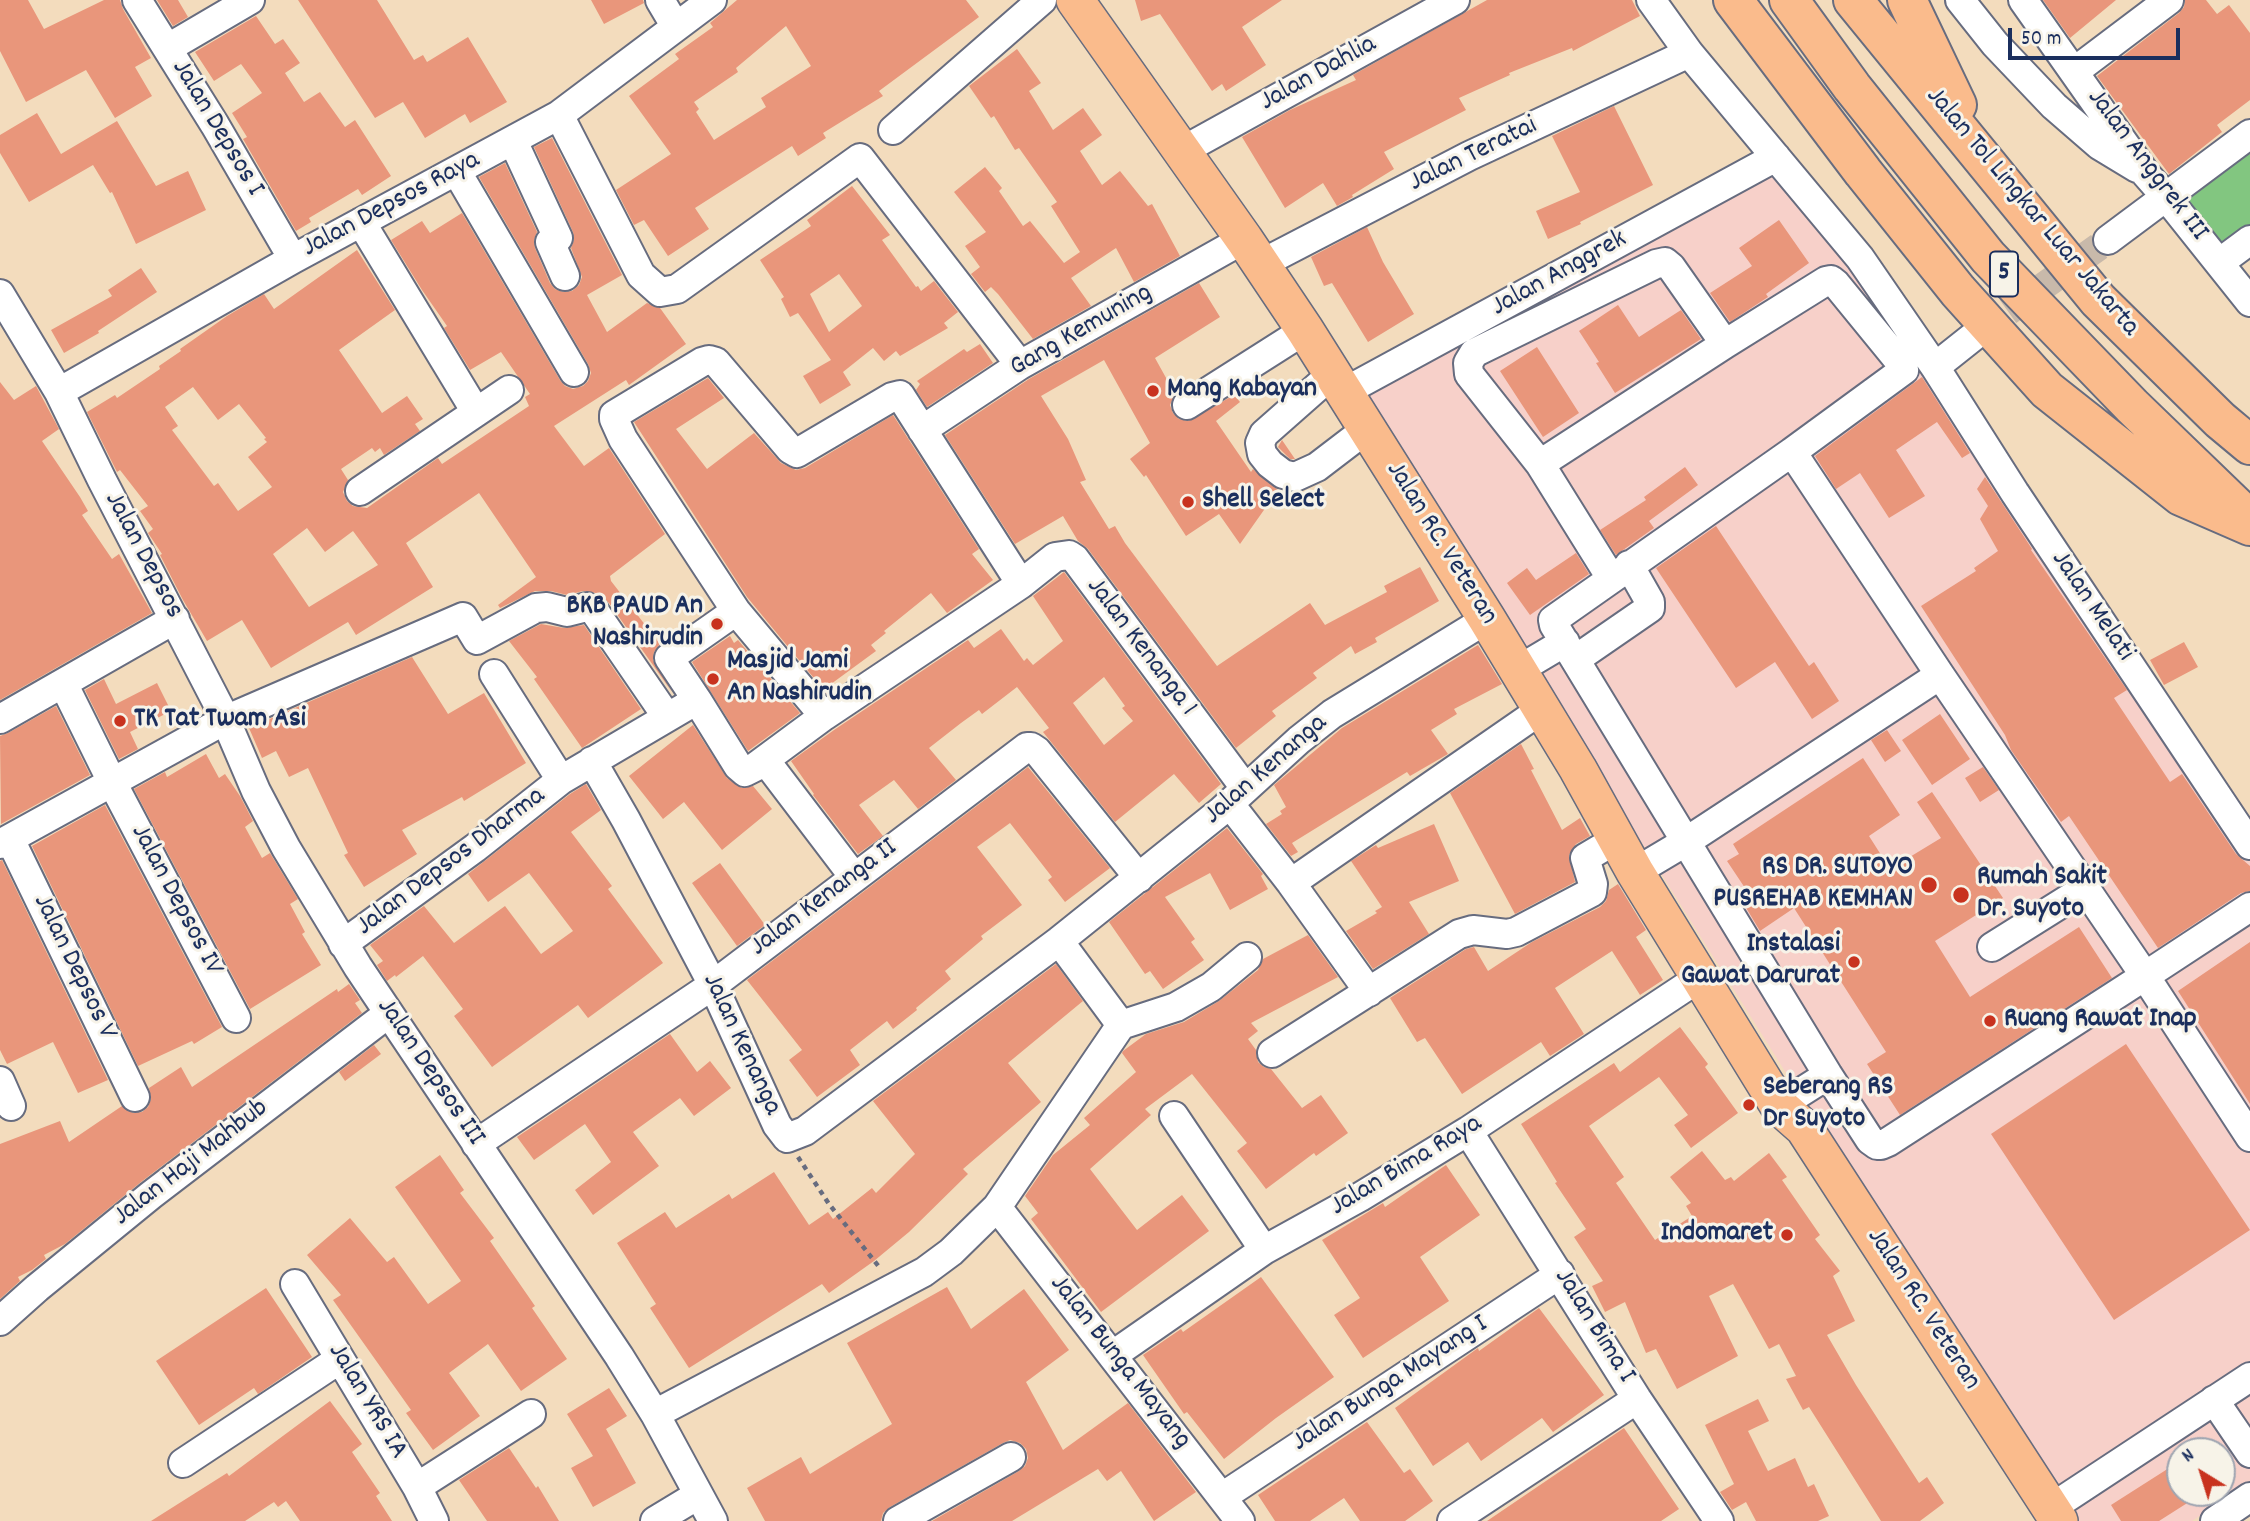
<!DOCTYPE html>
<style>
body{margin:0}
#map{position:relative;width:2250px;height:1521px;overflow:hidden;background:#f3dcbd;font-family:Dekko,sans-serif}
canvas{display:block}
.north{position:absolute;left:2166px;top:1437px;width:70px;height:70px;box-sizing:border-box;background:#f7f3e8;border:2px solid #9fa5b1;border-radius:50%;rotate:322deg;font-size:19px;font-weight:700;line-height:28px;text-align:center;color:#1b2f5e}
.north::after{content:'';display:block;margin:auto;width:24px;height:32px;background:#c8321e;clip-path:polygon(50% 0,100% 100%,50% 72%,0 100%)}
.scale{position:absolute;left:2008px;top:28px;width:172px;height:32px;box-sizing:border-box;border:4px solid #1b2f5e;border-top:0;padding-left:9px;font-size:21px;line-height:24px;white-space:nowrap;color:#1b2f5e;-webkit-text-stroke:5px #f7f3e8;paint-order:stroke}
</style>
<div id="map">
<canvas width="2250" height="1521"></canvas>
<div class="north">N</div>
<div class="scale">50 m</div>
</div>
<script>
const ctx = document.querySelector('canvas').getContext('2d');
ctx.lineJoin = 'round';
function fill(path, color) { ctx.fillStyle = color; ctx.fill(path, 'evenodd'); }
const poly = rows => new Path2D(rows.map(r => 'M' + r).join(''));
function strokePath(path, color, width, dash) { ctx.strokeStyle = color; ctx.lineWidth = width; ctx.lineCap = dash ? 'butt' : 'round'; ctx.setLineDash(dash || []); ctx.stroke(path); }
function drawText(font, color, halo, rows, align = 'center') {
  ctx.font = font + ' Dekko,sans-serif'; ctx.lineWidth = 6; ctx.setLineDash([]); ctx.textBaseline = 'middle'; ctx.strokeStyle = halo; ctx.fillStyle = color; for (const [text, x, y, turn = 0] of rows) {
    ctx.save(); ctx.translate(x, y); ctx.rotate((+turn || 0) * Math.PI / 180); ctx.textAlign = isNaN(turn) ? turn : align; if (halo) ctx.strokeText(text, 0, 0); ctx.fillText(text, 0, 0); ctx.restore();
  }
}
fill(poly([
 [1771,168,1931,340,2250,835,2250,1482,2192,1521,2072,1521,1932,1306,1362,396],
 [2180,1451,2222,1451,2222,1493,2180,1493]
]), '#f7d0c9');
fill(poly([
 [2250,140,2250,238,2223,258,2176,196]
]), '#82c680');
fill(poly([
 [0,0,28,0,44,29,104,0,120,0,123,9,151,58,135,67,152,96,115,118,86,70,26,102,0,51],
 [157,0,178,0,188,17,173,26],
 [298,0,377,0,414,60,423,55,427,62,468,37,507,102,470,123,465,114,425,138,403,102,375,118],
 [591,0,643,0,644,3,604,24],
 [737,0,966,0,979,17,879,91,883,96,823,133,826,138,798,156,792,146,695,208,709,229,668,256,644,220,634,225,616,190,671,154,629,96,679,59,675,54,713,27,710,23],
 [786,26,811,66,761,98,766,107,714,140,696,112,699,109,694,102,738,72,736,68],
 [1135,0,1282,0,1242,27,1266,65,1226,91,1222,84,1212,91,1160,14,1141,21],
 [1487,0,1632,0,1640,16,1573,51,1572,48,1509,73,1510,75,1459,98,1466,110,1384,152,1394,169,1352,195,1353,197,1337,206,1323,183,1285,208,1242,137,1290,110,1356,80,1353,75],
 [2043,0,2116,0,2070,38],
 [2185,0,2206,0,2217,14,2229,5,2250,33,2250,100,2217,125,2222,132,2169,174,2097,76,2179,13,2184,7],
 [256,16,275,44,283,39,300,63,285,73,304,102,320,92,345,127,355,120,391,176,362,195,358,189,309,218,311,222,296,231,243,139,247,137,232,113,262,93,241,64,214,81,195,52],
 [1017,49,1041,83,1029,91,1053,130,1083,108,1102,135,1080,151,1102,185,1120,171,1148,206,1152,204,1180,256,1134,282,1116,248,1071,278,1091,306,1033,339,998,294,991,287,985,292,971,274,980,267,965,246,986,232,954,192,985,167,1002,188,999,191,1023,226,1030,221,1064,263,1080,252,1051,206,1057,202,1019,148,1015,150,994,116,991,118,969,86],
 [1614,106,1653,185,1580,222,1581,224,1548,239,1536,211,1580,192,1552,136],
 [37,113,61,154,117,121,156,186,188,171,206,210,136,244,112,192,110,193,93,165,29,202,0,153,0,135],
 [552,138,622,275,587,295,607,332,647,303,660,308,686,344,629,385,626,380,554,426,584,466,609,448,665,534,610,576,611,581,660,644,654,652,653,660,672,692,609,603,596,593,583,591,567,595,551,591,535,591,500,608,498,605,536,577,479,493,406,543,433,587,356,635,348,622,271,668,242,620,207,641,183,600,160,555,162,554,148,533,153,529,140,511,148,506,120,470,117,472,87,412,115,395,117,398,160,369,159,366,181,351,180,349,227,316,264,294,274,309,357,250,395,310,339,350,382,413,407,396,423,419,415,424,420,431,384,455,380,448,375,452,372,448,341,469,348,480,343,492,347,501,353,506,367,508,438,458,442,464,529,406,525,397,530,394,501,352,470,370,444,328,447,326,422,290,391,240,422,221,430,233,462,213,560,380,565,386,573,389,583,386,588,381,591,373,588,364,479,177,505,163,537,232,534,240,535,248,550,283,555,289,563,292,572,291,579,285,582,277,571,248,574,240,573,232,534,147],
 [193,387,218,420,239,404,266,438,264,439,267,442,248,457,272,487,238,511,218,483,214,486,172,430,178,426,165,407],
 [307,528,325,552,353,531,378,565,309,607,273,554],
 [852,186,890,235,882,240,916,287,918,286,921,291,934,281,958,312,944,323,948,328,900,356,896,351,884,361,873,348,843,372,851,385,820,404,803,376,831,360,798,313,790,317,781,299,784,297,760,260,811,226,807,220],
 [839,274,862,306,829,332,810,294],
 [1779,220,1809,263,1766,294,1768,297,1730,322,1710,293,1752,266,1739,248],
 [1367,227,1383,262,1414,314,1368,342,1332,283,1324,286,1311,257],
 [141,268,157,292,98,331,99,333,64,353,51,330,112,296,108,290],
 [1199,283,1220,317,1155,358,1175,394,1170,405,1173,413,1179,419,1188,421,1234,395,1240,402,1216,421,1251,472,1253,469,1278,490,1240,544,1219,514,1186,536,1146,475,1144,477,1130,459,1150,443,1104,360,1041,396,1068,439,1086,480,1080,482,1109,529,1115,526,1125,543,1217,666,1310,603,1325,625,1387,592,1384,586,1420,567,1439,601,1375,638,1377,642,1355,654,1351,646,1313,673,1317,678,1272,711,1276,716,1236,748,1088,549,1078,541,1063,516,1015,544,945,435,1029,379],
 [1618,305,1639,337,1681,310,1701,339,1615,393,1596,363,1599,362,1579,331],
 [980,344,993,363,927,407,916,390,920,384,917,381,964,349,967,352],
 [1537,347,1579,413,1543,437,1500,371],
 [1922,377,1970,453,1962,458,1937,422,1896,450,1925,496,1889,518,1860,473,1836,489,1815,456],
 [708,378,724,398,676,429,707,469,754,433,781,463,796,470,805,468,893,415,979,549,972,554,993,580,947,613,931,593,884,631,886,633,871,645,876,651,831,684,835,689,827,694,747,597,634,422],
 [0,382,14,400,36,386,59,429,42,441,80,497,88,511,82,515,112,559,119,554,152,613,0,700],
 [1282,440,1295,459,1290,459,1278,447],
 [1685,467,1698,485,1649,521,1654,528,1616,555,1600,530,1646,500,1644,497],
 [1985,477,2032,549,2031,550,2127,690,2114,698,2170,782,2182,774,2236,854,2250,866,2250,891,2241,893,2158,948,2069,816,2061,822,2047,802,2011,750,2005,735,1921,606,1976,571,1974,568,1998,551,1980,519,1988,506,1977,489],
 [1716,526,1809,666,1814,662,1839,701,1812,719,1775,662,1736,688,1656,568],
 [1576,553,1589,574,1530,615,1507,583,1527,568,1536,580],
 [1064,572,1221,784,1199,803,1174,774,1115,822,1043,732,1049,728,1017,687,982,714,979,710,961,723,929,748,956,780,918,809,894,780,859,805,883,836,858,854,813,795,814,794,791,761,834,730,968,640,974,648,1001,629,1024,661,1027,658,1033,665,1063,641,1033,596],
 [1104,677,1125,706,1122,708,1133,721,1104,745,1073,703],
 [541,624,564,628,584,625,641,709,582,748,534,679,537,677,509,641],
 [730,636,734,643,738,640,800,713,748,751,692,662],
 [2184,642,2198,667,2164,685,2150,660],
 [1478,645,1502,684,1454,709,1457,714,1431,730,1448,754,1410,776,1407,772,1292,843,1298,852,1291,856,1266,824,1282,814,1280,811,1286,807,1274,785,1342,728],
 [412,657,448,714,484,693,526,763,464,801,462,797,402,830,417,854,364,887,344,855,348,853,308,768,289,777,276,751,262,758,249,728],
 [104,679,116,704,157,683,171,711,130,732,138,749,119,759,85,690],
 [56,706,90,775,1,824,0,736,8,733],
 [1940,714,1970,759,1932,785,1902,740],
 [693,725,727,778,742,788,753,786,772,809,722,850,684,802,663,819,629,776],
 [1887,730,1901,751,1885,762,1871,740],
 [1521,744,1534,769,1531,770,1562,830,1580,818,1590,836,1576,844,1569,855,1575,882,1515,914,1450,793],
 [206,754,219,778,225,774,240,796,253,821,245,827,262,858,270,853,298,899,290,904,305,932,302,934,321,965,250,1009,134,789,165,772,167,777],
 [1863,758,1900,815,1869,836,1890,869,1941,838,1917,802,1932,792,2003,898,1935,941,1970,997,2079,927,2112,978,1900,1115,1867,1064,1886,1052,1794,908,1760,931,1745,906,1753,900,1727,861,1739,854,1733,844],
 [1028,767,1110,868,1065,902,1048,880,1052,877,1010,823,977,847,1022,905,981,936,983,939,945,971,951,979,916,1008,917,1010,893,1029,887,1021,850,1050,860,1065,817,1097,789,1060,802,1050,747,980],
 [1983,767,1999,790,1980,802,1965,778],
 [586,784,601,810,571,832,612,886,608,889,663,963,588,1018,578,1005,492,1067,454,1016,463,1009,423,956,396,977,395,975,387,981,377,965,383,961,370,945,424,906,454,943,505,906,541,954,573,931,529,873,488,902,468,874,570,794],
 [105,805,222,1027,194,1044,192,1041,138,1066,32,846],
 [1434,824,1459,881,1409,902,1429,934,1373,969,1346,931,1377,913,1375,911,1382,907,1351,861,1376,845,1378,848],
 [1227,828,1263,874,1261,876,1268,889,1230,910,1210,873,1165,897,1195,939,1191,942,1204,960,1163,989,1150,971,1145,974,1109,922],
 [2,860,108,1080,78,1093,53,1042,7,1064,0,1050,0,861],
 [720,863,765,925,737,946,692,883],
 [1618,884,1646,930,1636,937,1663,980,1640,995,1612,951,1555,988,1584,1034,1550,1056,1541,1042,1462,1094,1425,1038,1417,1042,1390,998,1466,949,1474,947,1488,971,1532,942,1600,907,1606,901,1609,890],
 [1308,935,1338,977,1251,1023,1258,1031,1248,1039,1256,1050,1258,1062,1264,1067,1271,1069,1302,1108,1321,1095,1348,1133,1316,1156,1314,1153,1266,1189,1237,1151,1247,1143,1192,1074,1145,1109,1151,1115,1090,1169,1137,1230,1182,1195,1209,1231,1101,1312,1031,1219,1038,1213,1025,1196,1053,1155,1090,1125,1084,1118,1136,1072,1122,1053,1123,1051,1146,1034,1184,1022,1219,1001,1258,970,1263,959],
 [2250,942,2250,1104,2178,991],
 [1056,964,1083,1001,1008,1063,1041,1102,963,1169,968,1174,909,1232,874,1261,829,1293,822,1284,689,1368,650,1308,656,1304,617,1243,665,1212,676,1228,729,1194,732,1199,774,1172,809,1225,828,1212,833,1219,872,1188,876,1193,915,1154,873,1101],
 [349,984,360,1000,355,1003,362,1013,141,1182,65,1244,44,1255,46,1259,32,1270,18,1277,20,1281,0,1299,0,1144,60,1121,69,1142,122,1106,133,1113,142,1112,148,1107,151,1099,149,1088,181,1067,192,1087,337,989,338,992],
 [1680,1027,1708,1064,1705,1067,1738,1113,1691,1148,1674,1125,1688,1115,1659,1077,1589,1126,1624,1177,1616,1183,1655,1240,1692,1216,1686,1206,1691,1203,1670,1177,1702,1151,1725,1180,1731,1177,1734,1181,1769,1153,1787,1177,1782,1180,1820,1235,1815,1239,1840,1271,1833,1276,1855,1321,1827,1335,1856,1385,1919,1483,1927,1477,1944,1503,1920,1521,1881,1521,1809,1407,1803,1410,1786,1379,1796,1376,1779,1344,1769,1349,1733,1284,1709,1296,1738,1356,1677,1389,1656,1349,1646,1353,1625,1302,1605,1312,1592,1286,1603,1281,1574,1237,1586,1229,1555,1183,1557,1182,1521,1124,1614,1063,1620,1072],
 [670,1034,697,1072,710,1061,731,1088,694,1116,680,1098,633,1132,659,1166,593,1215,575,1190,611,1162,585,1124,534,1160,517,1137],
 [2126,1044,2250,1230,2114,1320,1991,1134],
 [374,1045,381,1054,345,1081,339,1072],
 [440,1155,464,1190,460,1193,494,1238,490,1241,535,1306,532,1308,567,1359,521,1391,488,1344,449,1373,480,1416,433,1450,406,1413,411,1410,333,1300,341,1295,307,1255,350,1218,387,1262,394,1257,428,1304,461,1281,395,1187],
 [1446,1165,1480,1215,1420,1257,1449,1301,1363,1358,1334,1315,1360,1298,1322,1240,1383,1203,1385,1207],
 [1261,1277,1334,1377,1276,1418,1224,1459,1187,1412,1184,1414,1143,1355,1181,1329,1183,1332],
 [947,1287,971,1329,1024,1289,1069,1350,1026,1382,1063,1450,1128,1403,1196,1492,1154,1521,1121,1471,1107,1481,1098,1469,1012,1521,932,1521,1019,1471,1025,1466,1028,1458,1026,1449,1020,1443,1010,1440,1003,1443,890,1507,883,1513,881,1521,765,1521,747,1488,801,1457,810,1474,892,1424,847,1343],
 [266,1288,312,1357,258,1394,254,1388,199,1425,156,1361],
 [1539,1308,1604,1395,1553,1432,1542,1418,1481,1461,1468,1442,1433,1466,1395,1408,1478,1348,1479,1351],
 [609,1388,627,1416,606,1429,636,1483,593,1507,571,1468,593,1456,567,1414],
 [1758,1399,1769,1421,1748,1431,1768,1471,1795,1458,1808,1487,1814,1484,1829,1516,1818,1521,1756,1521,1746,1502,1732,1510,1720,1492,1734,1484,1705,1425],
 [330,1401,362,1444,352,1452,380,1493,376,1496,392,1521,300,1521,286,1501,278,1507,274,1502,245,1521,151,1521,227,1473,229,1476],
 [1367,1422,1404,1473,1410,1469,1433,1501,1405,1521,1360,1521,1344,1498,1310,1521,1275,1521,1258,1495],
 [1624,1428,1679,1509,1661,1521,1487,1521],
 [509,1448,536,1488,538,1486,559,1521,487,1521,459,1480],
 [2180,1461,2180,1493,2203,1493,2159,1521,2121,1521,2111,1505]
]), '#e9967b');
strokePath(poly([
 [1974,336,2108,240]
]), '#c8b9aa', 28, [28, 14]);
const minor = poly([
 [137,0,215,125,293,259],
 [660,0,676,27],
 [1651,0,1689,53,1860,258,1935,367,2015,493,2250,845],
 [1960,0,1995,44,2054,106,2099,145,2137,168],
 [2023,0,2145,173,2167,198,2250,302],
 [168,48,250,0],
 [2075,71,2169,0],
 [559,115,641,275,660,292,677,289,860,158,1020,365],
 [893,130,1042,0],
 [513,141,558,238,550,242,565,276],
 [1182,151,1455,0],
 [457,172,574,372],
 [361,222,476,412],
 [2108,240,2250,134],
 [2219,263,2250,240],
 [1261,264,1469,156,1689,53],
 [0,294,59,392,102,480,223,714,256,791,286,848,358,967,619,1356,655,1414,713,1521],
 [1935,367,1974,336],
 [1332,374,1264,434,1260,443,1262,454,1270,464,1283,474,1295,477,1317,467,1368,428],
 [59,392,293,259,559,115,712,0],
 [1344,392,1776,157],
 [1187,405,1305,330],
 [922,430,1020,365,1244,239],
 [1792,452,1940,675,2145,976,1888,1142,1881,1145,1877,1145,1870,1140,1828,1075,1554,625,1553,620,1792,452],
 [1540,464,1725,344,1826,281,1831,280,1836,284,1903,366,1904,370,1792,452],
 [360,491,509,390],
 [1611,578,1540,464,1469,374,1468,363,1474,353,1656,264,1665,262,1671,267,1725,344],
 [736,611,623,439,614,419,614,415,702,362,709,360,716,362,790,449,797,453,892,397,900,395,1021,584],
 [1576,659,1650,608,1650,602,1629,565],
 [1518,670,1565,642],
 [494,674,561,780],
 [63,683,113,784,236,1018],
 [697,700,738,766,745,772,755,767,824,716],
 [0,719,175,619],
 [765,760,854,877],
 [592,761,626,820,713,985,777,1125,787,1138,805,1131,1059,941,1220,812,1299,740,1332,714,1487,619],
 [1229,803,1291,883],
 [10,839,135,1097],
 [0,844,225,720,463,617,477,640,536,608,547,607,567,612,587,607,595,612,667,717],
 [1635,872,1687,841,1940,675],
 [2250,907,2145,976,2250,1137],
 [343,944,475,848,561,780,697,700,669,658,736,611,824,716,1021,584,1055,557,1069,555,1075,559,1245,788],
 [1992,947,2086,888],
 [1369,992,1291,883,1541,710],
 [1121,1025,1176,1007,1211,987,1247,957],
 [1272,1053,1459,934,1473,930,1507,934,1516,932,1592,892,1593,884,1585,858,1617,839],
 [0,1081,11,1106],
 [1779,1106,1828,1075],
 [1174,1116,1264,1250],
 [1468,1131,1637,1399,1719,1521],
 [476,1144,713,985,1027,747,1031,747,1037,751,1139,878],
 [997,1207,1240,1521],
 [295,1284,417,1487,434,1521],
 [0,1321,37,1288,151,1195,389,1013],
 [1113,1355,1264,1250,1360,1197,1468,1131,1699,978],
 [2214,1400,2250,1453],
 [655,1414,924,1272,951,1252,997,1207,1121,1025,1059,941],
 [183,1463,340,1359],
 [417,1487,531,1414],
 [1222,1497,1560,1274],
 [2051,1508,2250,1377],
 [655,1521,698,1495],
 [898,1521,1011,1457],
 [1452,1521,1637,1399],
 [2215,1521,2250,1497]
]);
const major = poly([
 [1075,0,1244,239,1305,330,1487,619,1578,769,1635,872,1779,1106,1804,1128,2059,1521]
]);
const highway = poly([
 [1733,0,1863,172,1958,291,2047,390,2181,496,2250,526],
 [1789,0,1852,87,1988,257,2132,406,2246,516],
 [1853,0,2098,300,2220,420,2250,445],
 [1907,0,1957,105]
]);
strokePath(minor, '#676c7f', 32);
strokePath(major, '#676c7f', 40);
strokePath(highway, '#676c7f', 42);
strokePath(poly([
 [798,1157,829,1204,880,1268]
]), '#676c7f', 4.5, [5, 5]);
strokePath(minor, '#fff', 28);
strokePath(major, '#fabb8c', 37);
strokePath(highway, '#fabb8c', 38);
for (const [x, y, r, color] of [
 [1153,391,7,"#c8321e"],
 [1188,502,7,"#c8321e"],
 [717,624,7,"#c8321e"],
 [713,679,7,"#c8321e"],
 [120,721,7,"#c8321e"],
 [1929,885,9,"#c8321e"],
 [1961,895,9,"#c8321e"],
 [1854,962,7,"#c8321e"],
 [1990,1021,7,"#c8321e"],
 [1749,1105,7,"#c8321e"],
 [1787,1235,7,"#c8321e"]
]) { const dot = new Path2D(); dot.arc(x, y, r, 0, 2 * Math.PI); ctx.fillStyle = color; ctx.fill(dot); strokePath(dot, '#f7f3e8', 2.5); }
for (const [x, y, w] of [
 [2004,274,28]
]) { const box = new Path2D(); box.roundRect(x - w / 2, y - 22.5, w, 45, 5); ctx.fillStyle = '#f7f3e8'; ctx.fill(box); strokePath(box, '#1b2f5e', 2); }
drawText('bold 26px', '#1b2f5e', null, [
 ["5",2004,274]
]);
drawText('28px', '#1b2f5e', '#f7f3e8', [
 ["Jalan Dahlia",1319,75,-29],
 ["Jalan Depsos I",216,129,59],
 ["Jalan Teratai",1474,156,-26],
 ["Jalan Anggrek III",2146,166,53],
 ["Jalan Depsos Raya",392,206,-28],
 ["Jalan Tol Lingkar Luar Jakarta",2031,213,50],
 ["Jalan Anggrek",1560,275,-29],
 ["Gang Kemuning",1082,332,-30],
 ["Jalan RC. Veteran",1440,544,58],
 ["Jalan Depsos",142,556,62],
 ["Jalan Melati",2091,607,56],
 ["Jalan Kenanga 1",1140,648,53],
 ["Jalan Kenanga",1267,771,-41],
 ["Jalan Depsos Dharma",452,863,-37],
 ["Jalan Kenanga II",825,899,-37],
 ["Jalan Depsos IV",175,901,62],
 ["Jalan Depsos V",73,968,64],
 ["Jalan Kenanga",740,1045,65],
 ["Jalan Depsos III",429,1073,56],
 ["Jalan Haji Mahbub",192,1164,-38],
 ["Jalan Bima Raya",1407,1167,-31],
 ["Jalan RC. Veteran",1922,1310,57],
 ["Jalan Bima I",1593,1327,58],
 ["Jalan Bunga Mayang",1119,1363,52],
 ["Jalan Bunga Mayang I",1391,1385,-33],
 ["Jalan YRS IA",366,1402,59]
]);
drawText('bold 28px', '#1b2f5e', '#f7f3e8', [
 ["Mang Kabayan",1167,391],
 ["Shell Select",1202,502],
 ["BKB PAUD An",703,608,"right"],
 ["Nashirudin",703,640,"right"],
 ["Masjid Jami",727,663],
 ["An Nashirudin",727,695],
 ["TK Tat Twam Asi",134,721],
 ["RS DR. SUTOYO",1913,869,"right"],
 ["PUSREHAB KEMHAN",1913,901,"right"],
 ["Rumah Sakit",1977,879],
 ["Dr. Suyoto",1977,911],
 ["Instalasi",1840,946,"right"],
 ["Gawat Darurat",1840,978,"right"],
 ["Ruang Rawat Inap",2004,1021],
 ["Seberang RS",1763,1089],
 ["Dr Suyoto",1763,1121],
 ["Indomaret",1773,1235,"right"]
], 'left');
</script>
